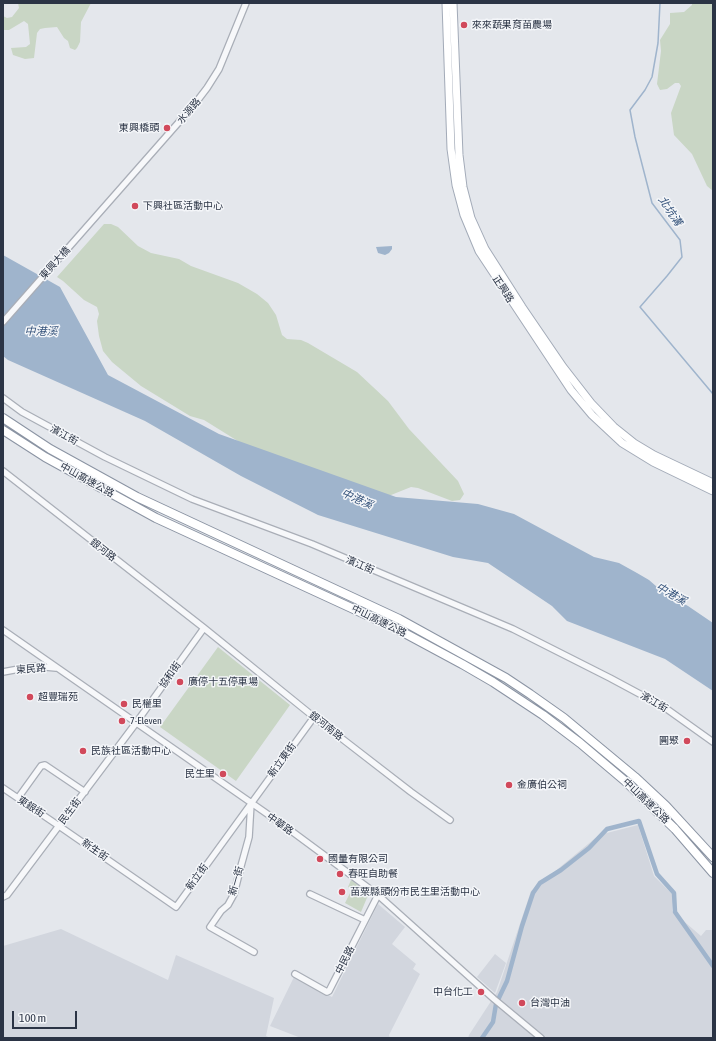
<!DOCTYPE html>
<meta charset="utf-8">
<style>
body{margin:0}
#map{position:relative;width:716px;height:1041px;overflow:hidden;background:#e4e7ec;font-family:"Asap Condensed",sans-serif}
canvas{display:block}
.frame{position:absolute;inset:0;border:4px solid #2b3445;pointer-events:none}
.scale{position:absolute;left:12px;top:1011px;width:65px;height:18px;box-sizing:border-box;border:2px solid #2b3445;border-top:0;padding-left:5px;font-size:12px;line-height:14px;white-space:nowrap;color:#2b3445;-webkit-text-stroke:3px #f4f6f9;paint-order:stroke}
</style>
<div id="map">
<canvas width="716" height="1041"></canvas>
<div class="frame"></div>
<div class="scale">100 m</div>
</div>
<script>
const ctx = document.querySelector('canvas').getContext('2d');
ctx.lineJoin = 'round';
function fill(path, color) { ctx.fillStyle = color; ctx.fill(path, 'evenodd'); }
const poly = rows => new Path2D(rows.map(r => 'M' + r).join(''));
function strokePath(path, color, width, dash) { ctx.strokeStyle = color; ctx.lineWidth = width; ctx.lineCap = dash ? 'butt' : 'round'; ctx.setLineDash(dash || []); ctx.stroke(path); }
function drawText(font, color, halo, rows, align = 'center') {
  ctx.font = font + ' "Asap Condensed","Noto Sans TC",sans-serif'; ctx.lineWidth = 3; ctx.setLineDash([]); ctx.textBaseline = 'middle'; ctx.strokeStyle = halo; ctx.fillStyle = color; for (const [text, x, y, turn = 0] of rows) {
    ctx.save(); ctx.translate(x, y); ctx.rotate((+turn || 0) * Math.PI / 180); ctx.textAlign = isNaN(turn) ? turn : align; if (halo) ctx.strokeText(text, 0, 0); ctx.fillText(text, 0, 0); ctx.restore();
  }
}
fill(poly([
 [638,825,654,876,673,895,672,911,701,936,706,930,713,930,713,1038,468,1038,469,1035,497,992,531,891,599,835],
 [378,904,405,927,392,944,416,964,413,969,420,974,389,1035,390,1038,301,1038,270,1026,294,977,332,997],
 [61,929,168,980,176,955,274,998,266,1036,270,1038,3,1038,3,946],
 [495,954,506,963,495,993,477,977]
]), '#d2d6de');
fill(poly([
 [18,3,91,3,81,22,80,42,77,48,75,50,70,48,68,41,64,38,57,27,45,28,40,29,37,33,34,58,25,59,13,55,11,48,26,47,30,44,28,24,24,21,9,30,3,30,3,16,7,18,12,17,19,8],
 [692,3,713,3,713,191,707,186,692,154,674,135,671,113,681,86,679,83,675,83,667,89,660,90,657,84,661,51,660,40,670,24,670,13,684,12,692,5],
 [104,224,111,224,118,227,138,246,151,253,179,259,191,266,238,283,257,294,268,303,276,315,282,335,287,339,301,340,308,343,357,372,388,401,409,429,458,481,464,494,460,500,452,501,418,488,411,487,391,495,378,495,241,443,204,420,190,416,141,386,112,362,103,351,99,336,97,321,99,314,97,307,84,300,63,281,57,277],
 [218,647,290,705,236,781,160,727],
 [351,880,369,893,361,912,345,903,352,889,348,887]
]), '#c9d6c5');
fill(poly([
 [392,246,392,249,389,253,385,255,378,253,376,247],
 [3,255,60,287,108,375,219,434,396,497,478,504,514,514,594,557,619,563,637,573,649,580,664,593,688,606,713,623,713,691,665,659,567,621,552,606,488,563,453,557,318,515,241,476,145,421,8,360,3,356]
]), '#9fb4cc');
strokePath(poly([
 [660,3,658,43,652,77,645,90,630,110,635,137,652,203,680,240,682,257,667,276,640,307,713,394]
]), '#9fb4cc', 1.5);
strokePath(poly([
 [482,1038,493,1022,496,1004,507,981,522,926,533,893,540,883,561,870,589,848,607,829,639,821,657,874,674,893,675,912,713,966]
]), '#9fb4cc', 4.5);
const minor = poly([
 [3,322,194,105,207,88,219,69,246,3],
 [3,398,22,412,105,457,192,499,312,544,513,629,610,678,664,707,713,742],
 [3,471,204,628,314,717,411,792,450,820],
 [3,630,286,827,378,895,494,999,541,1038],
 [3,672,35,666,56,668],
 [3,788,59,826,176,907,314,717],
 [18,798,41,766,45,765,85,792],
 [251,803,249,837,241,866,234,894,228,905,221,911,210,927,254,952],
 [310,894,365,920],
 [3,897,7,895,136,723,204,628],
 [295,974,327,992,329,991,378,895]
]);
const major = poly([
 [446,3,451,149,456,185,464,215,479,251,571,390,592,415,622,443,653,462,713,491],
 [453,3,459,155,463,187,471,218,485,249,522,307,563,367,591,403,614,427,634,443,654,455,713,483]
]);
const highway = poly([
 [3,418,50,449,137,497,399,619,506,678,530,694,564,718,635,777,666,806,713,857],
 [3,430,45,457,156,518,397,629,462,664,493,682,543,715,580,743,625,781,675,829,713,873]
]);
strokePath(minor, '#a9aeb7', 8);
strokePath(major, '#a3abb8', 9);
strokePath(highway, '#8b94a3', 10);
strokePath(minor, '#f7f8fa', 5.5);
strokePath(major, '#fff', 7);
strokePath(highway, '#fff', 8);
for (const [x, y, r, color] of [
 [464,25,4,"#d1495b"],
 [167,128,4,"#d1495b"],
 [135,206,4,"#d1495b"],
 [180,682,4,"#d1495b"],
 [30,697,4,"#d1495b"],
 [124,704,4,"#d1495b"],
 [122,721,4,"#d1495b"],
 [687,741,4,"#d1495b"],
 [83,751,4,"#d1495b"],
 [223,774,4,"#d1495b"],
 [509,785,4,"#d1495b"],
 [320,859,4,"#d1495b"],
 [340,874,4,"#d1495b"],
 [342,892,4,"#d1495b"],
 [481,992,4,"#d1495b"],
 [522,1003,4,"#d1495b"]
]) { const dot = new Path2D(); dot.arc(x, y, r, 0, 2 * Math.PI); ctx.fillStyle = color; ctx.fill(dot); strokePath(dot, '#f4f6f9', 1.5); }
drawText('10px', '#2b3445', '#f4f6f9', [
 ["來來蔬果育苗農場",472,25],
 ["東興橋頭",159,128,"right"],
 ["下興社區活動中心",143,206],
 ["廣停十五停車場",188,682],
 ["超豐瑞苑",38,697],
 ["民權里",132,704],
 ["7-Eleven",130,721],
 ["圓聚",679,741,"right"],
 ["民族社區活動中心",91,751],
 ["民生里",215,774,"right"],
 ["金廣伯公祠",517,785],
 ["國量有限公司",328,859],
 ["春旺自助餐",348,874],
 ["苗粟縣頭份巿民生里活動中心",350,892],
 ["中台化工",473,992,"right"],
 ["台灣中油",530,1003]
], 'left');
drawText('10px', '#2b3445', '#f4f6f9', [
 ["水源路",189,111,-50],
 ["東興大橋",55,263,-48],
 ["正興路",503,289,57],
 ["濱江街",64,435,28],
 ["中山高速公路",87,480,29],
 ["銀河路",103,550,38],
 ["濱江街",360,565,23],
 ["中山高速公路",379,621,26],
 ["東民路",31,669,-4],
 ["協和街",170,675,-55],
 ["濱江街",654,702,30],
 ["銀河南路",326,726,38],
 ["新立東街",282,760,-54],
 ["中山高速公路",646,801,44],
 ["東銀街",31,807,33],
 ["民生街",70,811,-53],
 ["中華路",280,824,35],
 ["新生街",95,850,35],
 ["新立街",197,877,-54],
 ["新一街",236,881,-74],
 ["中民路",345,960,-63]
]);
drawText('italic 11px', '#34527a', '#f4f6f9', [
 ["北坑溝",670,211,56],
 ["中港溪",41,332],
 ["中港溪",357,499,24],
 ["中港溪",671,594,30]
]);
</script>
